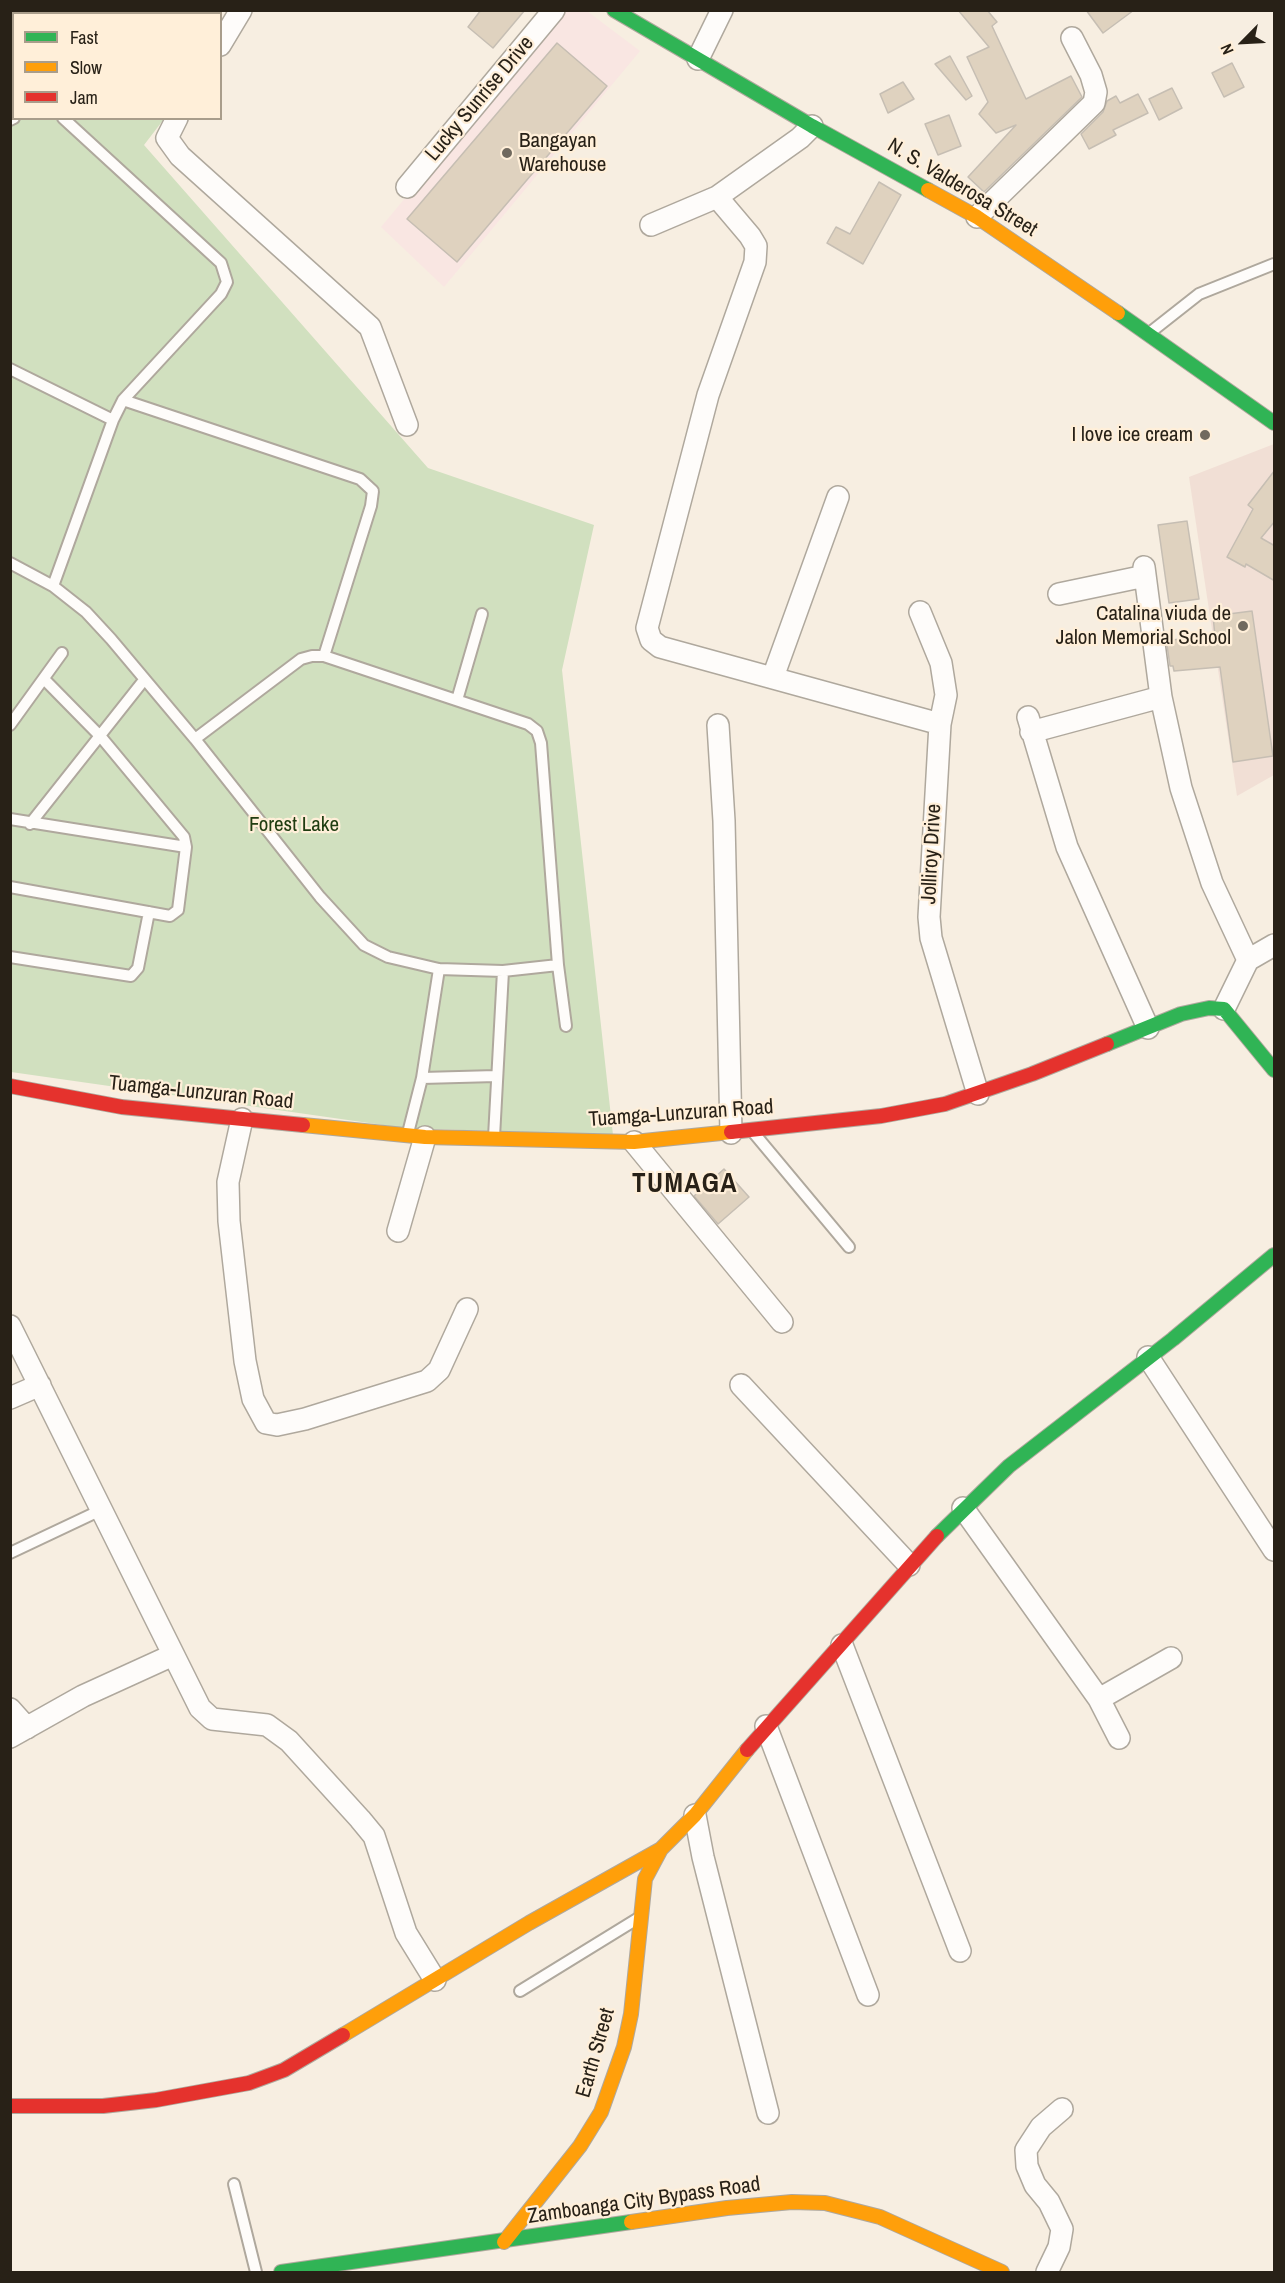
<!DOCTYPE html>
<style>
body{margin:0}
#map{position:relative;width:1285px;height:2283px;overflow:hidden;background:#f7eee1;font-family:"Archivo Narrow",sans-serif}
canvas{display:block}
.frame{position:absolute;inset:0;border:12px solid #282117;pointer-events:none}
.legend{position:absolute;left:12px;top:12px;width:210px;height:108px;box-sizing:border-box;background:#ffefd9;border:2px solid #a99d8b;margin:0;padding:8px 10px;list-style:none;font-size:18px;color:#282117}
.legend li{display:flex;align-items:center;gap:12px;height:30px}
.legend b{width:30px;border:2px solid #a99d8b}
.north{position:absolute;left:1213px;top:12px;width:60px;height:60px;-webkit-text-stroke:4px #ffefd9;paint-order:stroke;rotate:246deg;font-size:16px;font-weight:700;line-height:24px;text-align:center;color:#282117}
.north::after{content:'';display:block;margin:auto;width:21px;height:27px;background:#282117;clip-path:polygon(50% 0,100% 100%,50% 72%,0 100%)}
</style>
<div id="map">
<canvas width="1285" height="2283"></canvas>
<div class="frame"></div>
<ul class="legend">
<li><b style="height:8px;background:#30b455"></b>Fast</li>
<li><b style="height:8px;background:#ff9f0a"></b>Slow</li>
<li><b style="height:8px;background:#e5322d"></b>Jam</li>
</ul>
<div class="north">N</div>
</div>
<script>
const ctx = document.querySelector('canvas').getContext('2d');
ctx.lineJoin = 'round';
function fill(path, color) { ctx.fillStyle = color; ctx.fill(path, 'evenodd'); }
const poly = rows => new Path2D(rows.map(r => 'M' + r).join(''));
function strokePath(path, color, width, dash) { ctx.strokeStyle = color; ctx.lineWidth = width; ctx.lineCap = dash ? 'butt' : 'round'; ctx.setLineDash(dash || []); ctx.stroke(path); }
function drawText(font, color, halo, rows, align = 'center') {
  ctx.font = font + ' "Archivo Narrow",sans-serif'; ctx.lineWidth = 4.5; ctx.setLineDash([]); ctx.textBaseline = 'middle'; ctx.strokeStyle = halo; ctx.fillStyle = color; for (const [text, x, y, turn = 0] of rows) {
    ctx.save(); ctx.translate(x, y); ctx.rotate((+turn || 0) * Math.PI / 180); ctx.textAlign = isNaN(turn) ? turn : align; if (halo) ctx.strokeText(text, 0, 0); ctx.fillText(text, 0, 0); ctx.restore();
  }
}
fill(poly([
 [561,11,587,11,640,51,444,287,381,227]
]), '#f9e6e2');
fill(poly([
 [1274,444,1274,775,1237,796,1189,477]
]), '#f1dfd5');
fill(poly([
 [13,27,14,118,164,119,144,145,428,468,594,525,562,670,613,1135,404,1128,11,1072,10,30]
]), '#d1e0bf');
const building = poly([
 [481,10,525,10,493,48,468,27,481,10],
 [958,10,987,10,997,22,992,26,1026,99,1071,76,1082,97,984,192,968,177,1016,125,996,133,979,114,988,102,967,57,989,47,958,10],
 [1086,10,1134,10,1103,33,1086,10],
 [557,43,607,86,457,262,407,219,557,43],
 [950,56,972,96,966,100,935,64,950,56],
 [1232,63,1244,87,1224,97,1212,73,1232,63],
 [903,82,914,99,888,113,880,94,903,82],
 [1172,88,1182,108,1159,120,1149,99,1172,88],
 [1138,94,1148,113,1113,130,1116,135,1089,149,1081,134,1103,112,1107,101,1116,96,1120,103,1138,94],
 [949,115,961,146,938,155,925,124,949,115],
 [879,182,901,195,863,264,827,243,836,227,850,234,879,182],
 [1275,470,1275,521,1261,538,1275,546,1275,581,1246,564,1245,567,1227,557,1253,509,1248,505,1275,470],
 [1187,521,1199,599,1169,603,1158,525,1187,521],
 [1252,611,1273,756,1233,762,1220,667,1174,671,1173,666,1170,666,1167,645,1171,645,1171,640,1215,636,1213,616,1252,611],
 [724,1169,749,1197,718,1224,694,1196,724,1169]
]);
fill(building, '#dfd2bf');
strokePath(building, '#c6beb3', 1.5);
const lane = poly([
 [10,120,14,118],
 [1152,331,1199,294,1274,264],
 [10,369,113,420],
 [123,400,360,479,373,491,371,506,324,656],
 [10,563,53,586,86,612,111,639,195,739,320,897,364,945,388,957,439,969,503,971,558,965],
 [53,586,113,420,123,400,221,294,227,282,221,263,63,118],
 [457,700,482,614],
 [10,725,62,653],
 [195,739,301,659,312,656,324,656,528,724,537,731,541,743,558,965,566,1026],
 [10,819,186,847],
 [30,824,144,680],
 [10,887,170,916,178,910,186,847,184,837,101,737,44,679],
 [10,957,131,976,138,968,149,912],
 [422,1078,496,1076],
 [753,1132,849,1247],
 [408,1133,422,1078,439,969],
 [494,1137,503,971],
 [10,1553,101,1510],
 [520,1991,637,1919],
 [234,2184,256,2272]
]);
const street = poly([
 [55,10,61,14],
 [220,45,241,10],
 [698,59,722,10],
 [177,118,167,138,180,156,370,327,407,425],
 [407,187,554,10],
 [717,197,750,236,756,246,755,262,708,395,647,628,651,640,660,647,940,724],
 [977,217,1094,103,1096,92,1091,75,1072,38],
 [651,225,717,197,800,138,812,126],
 [1144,567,1161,697,1181,788,1212,883,1248,960],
 [1059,594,1145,576],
 [920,612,941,663,946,695,940,724,929,917,931,938,978,1094],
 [773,677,838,497],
 [1028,717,1067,847,1148,1028],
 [718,725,724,821,731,1133],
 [1031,732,1161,697],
 [1224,1009,1248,960,1274,945],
 [242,1119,228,1182,229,1221,245,1361,253,1399,266,1423,277,1425,305,1419,427,1381,439,1370,467,1309],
 [634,1142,782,1322],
 [398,1231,425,1137],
 [10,1326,200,1708,212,1719,267,1725,289,1741,360,1819,374,1836,406,1933,435,1980],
 [1148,1357,1274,1550],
 [741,1385,909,1565],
 [10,1398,40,1385],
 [963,1508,1099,1699,1119,1738],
 [842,1645,960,1951],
 [1099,1699,1171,1658],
 [10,1709,27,1728],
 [766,1726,868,1995],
 [10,1737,83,1696,173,1655],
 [695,1815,703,1857,768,2113],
 [1047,2272,1059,2247,1062,2229,1049,2202,1035,2185,1027,2166,1026,2150,1041,2127,1062,2109]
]);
const fast = poly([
 [614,10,812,126,928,190],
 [1118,313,1274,423],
 [1107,1044,1181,1014,1209,1008,1224,1009,1274,1070],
 [937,1536,1009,1466,1173,1339,1274,1255],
 [281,2272,631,2222]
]);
const slow = poly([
 [928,190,977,217,1118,313],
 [303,1125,425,1137,634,1142,731,1132],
 [343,2035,529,1923,661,1849,695,1815,747,1750],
 [631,2222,727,2208,792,2202,825,2203,880,2217,1002,2272],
 [504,2242,580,2146,601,2112,624,2047,631,2014,645,1879,661,1849]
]);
const jam = poly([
 [10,1086,122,1107,303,1125],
 [731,1132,881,1116,945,1104,1032,1074,1107,1044],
 [747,1750,937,1536],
 [10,2106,103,2106,156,2100,249,2083,284,2070,343,2035]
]);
strokePath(lane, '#afa89d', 14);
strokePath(street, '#afa89d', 24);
strokePath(fast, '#afa89d', 16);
strokePath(slow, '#afa89d', 16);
strokePath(jam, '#afa89d', 16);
strokePath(lane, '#fefcfa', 10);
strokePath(street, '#fefcfa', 21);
strokePath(fast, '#30b455', 14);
strokePath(slow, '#ff9f0a', 14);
strokePath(jam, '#e5322d', 14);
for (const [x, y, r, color] of [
 [507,153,6,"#70695e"],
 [1205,435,6,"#70695e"],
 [1243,626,6,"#70695e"]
]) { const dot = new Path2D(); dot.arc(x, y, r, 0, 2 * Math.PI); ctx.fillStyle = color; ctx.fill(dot); strokePath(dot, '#ffefd9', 2); }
drawText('21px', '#282117', '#ffefd9', [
 ["Lucky Sunrise Drive",480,99,-50],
 ["N. S. Valderosa Street",962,188,31],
 ["Jolliroy Drive",932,854,-87],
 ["Tuamga-Lunzuran Road",201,1093,6],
 ["Tuamga-Lunzuran Road",681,1114,-4],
 ["Earth Street",596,2053,-74],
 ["Zamboanga City Bypass Road",644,2201,-8]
]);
drawText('21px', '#282117', '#ffefd9', [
 ["Bangayan",519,141,"left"],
 ["Warehouse",519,165,"left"],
 ["I love ice cream",1193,435],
 ["Catalina viuda de",1231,614],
 ["Jalon Memorial School",1231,638]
], 'right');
drawText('21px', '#203d11', '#ffefd9', [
 ["Forest Lake",294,825]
]);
ctx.letterSpacing = '1.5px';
drawText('bold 27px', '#282117', '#ffefd9', [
 ["TUMAGA",685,1185]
]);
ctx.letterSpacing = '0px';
</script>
